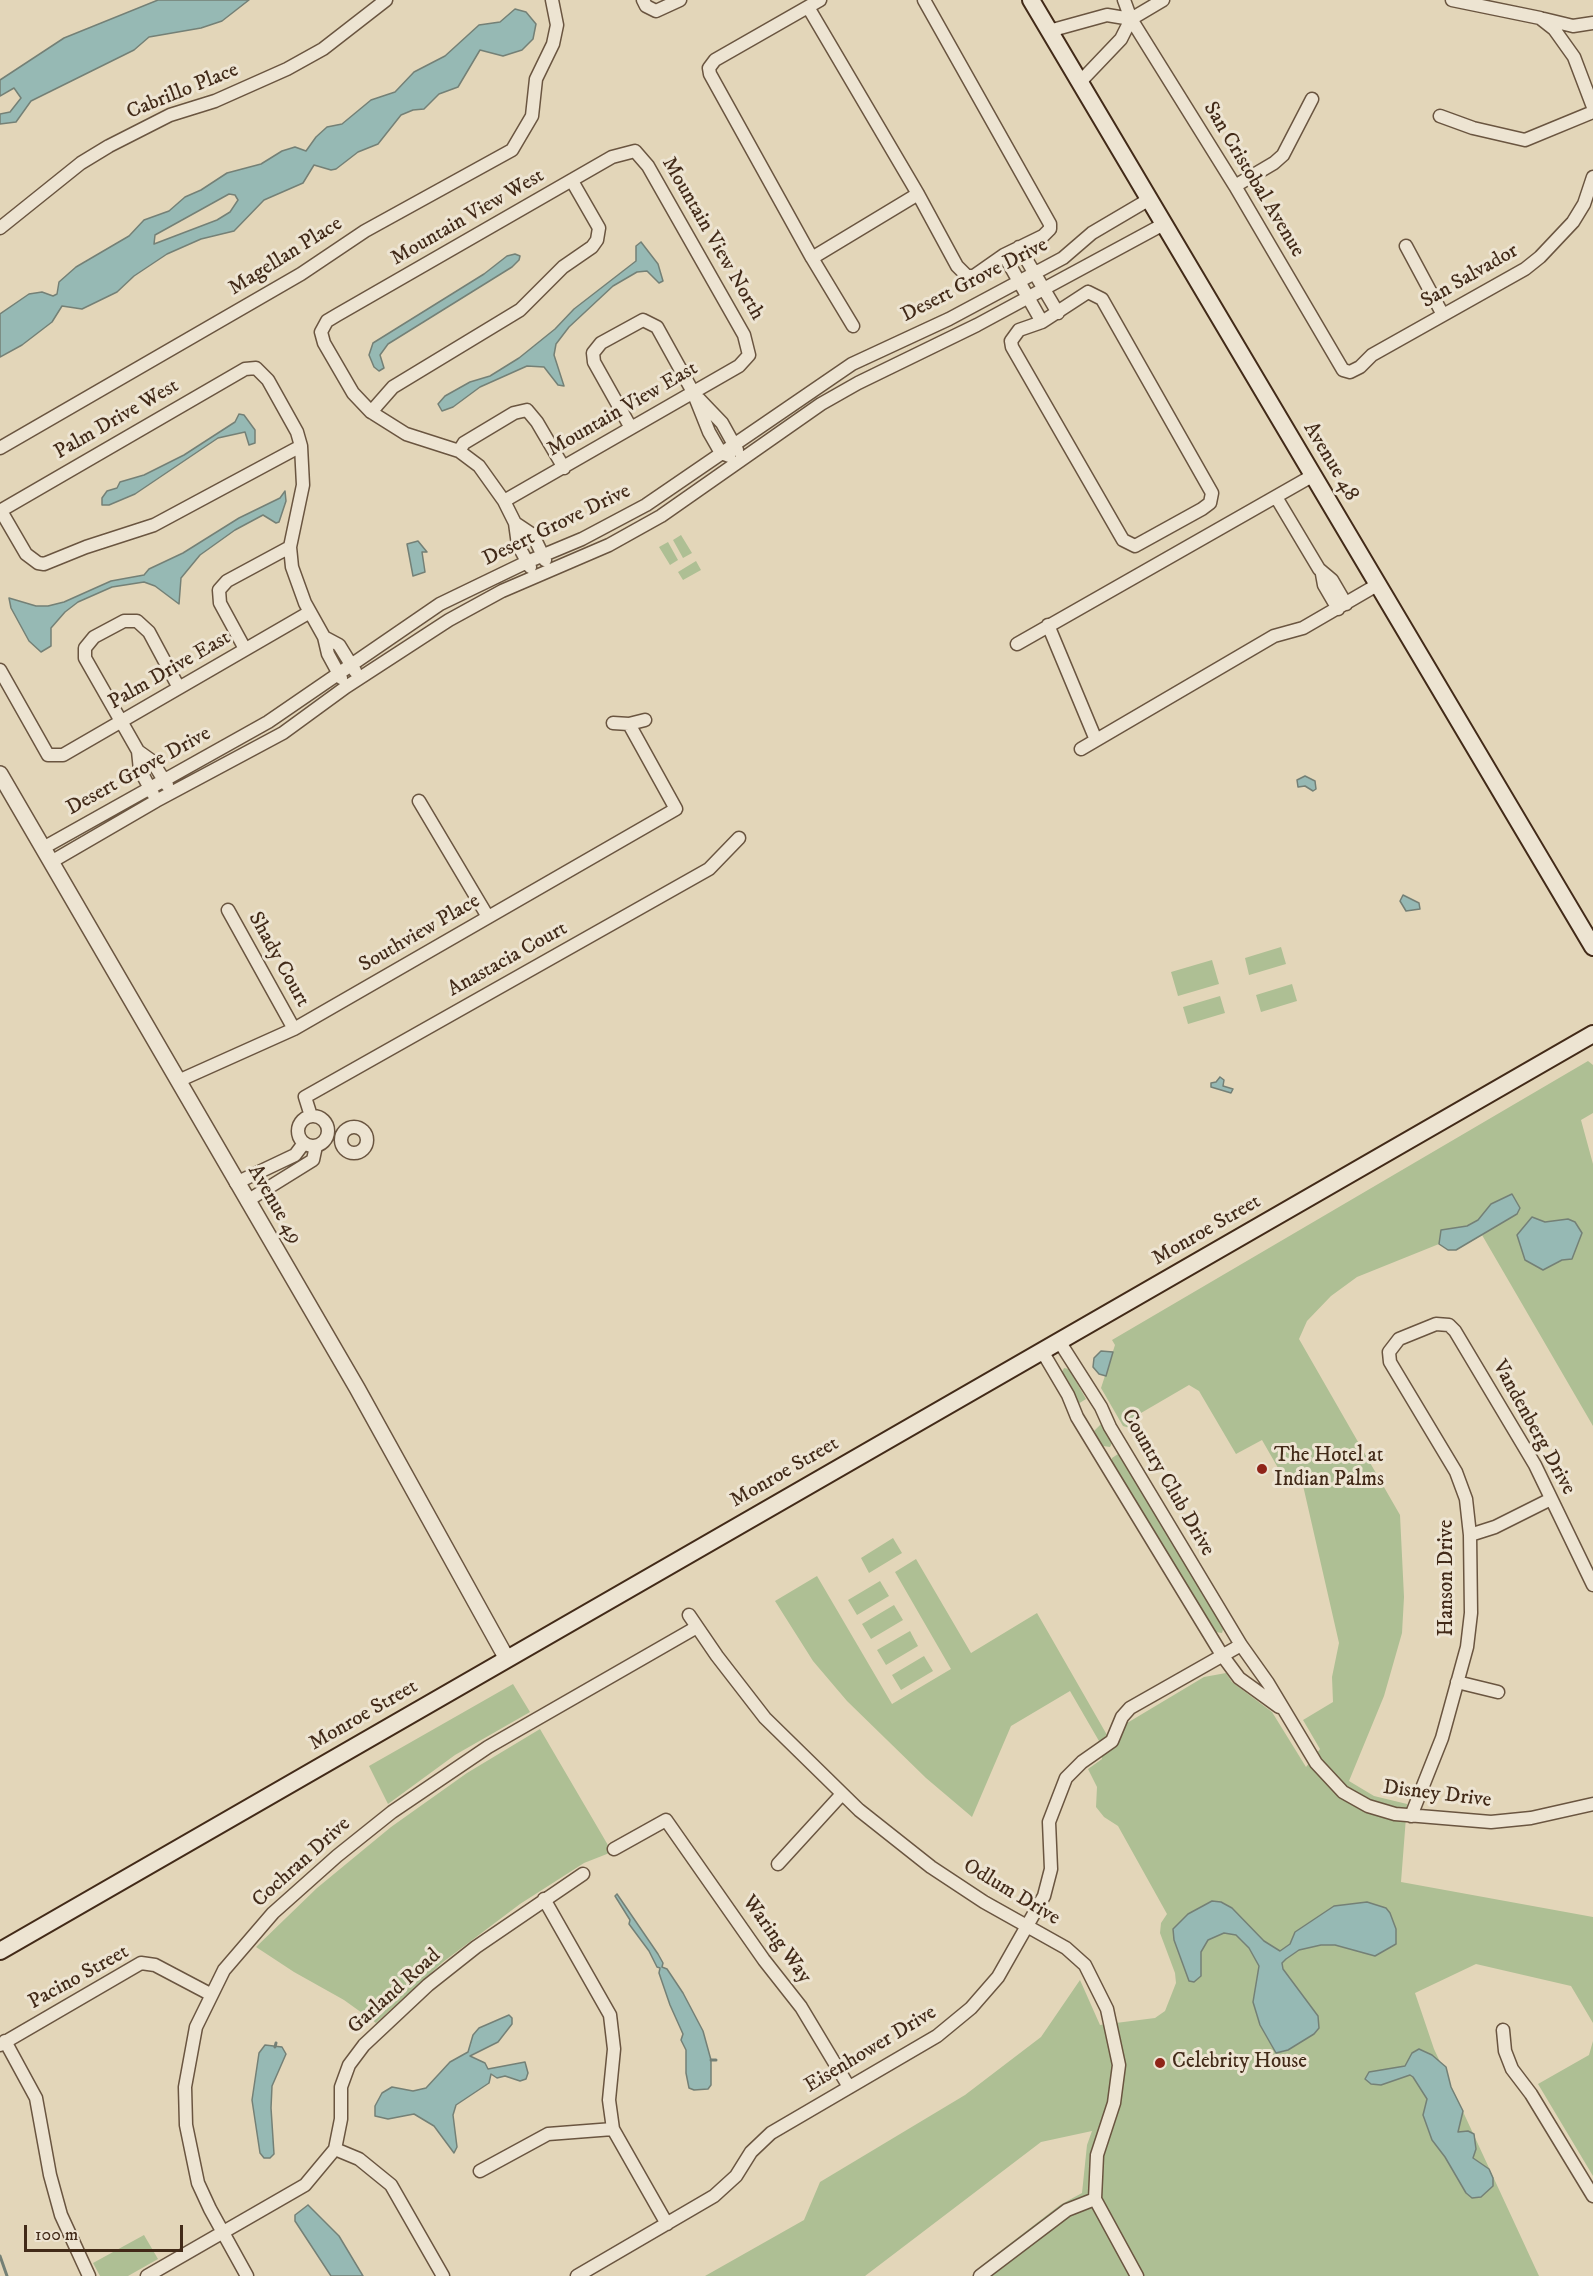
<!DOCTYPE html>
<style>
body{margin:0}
#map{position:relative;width:1593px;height:2276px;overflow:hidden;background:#e3d6b9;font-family:"IM FELL DW Pica",serif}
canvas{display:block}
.scale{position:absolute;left:24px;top:2225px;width:159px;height:27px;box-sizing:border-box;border:3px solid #422a18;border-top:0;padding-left:8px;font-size:18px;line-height:21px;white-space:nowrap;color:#422a18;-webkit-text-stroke:4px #ede4d2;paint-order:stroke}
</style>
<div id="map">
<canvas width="1593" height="2276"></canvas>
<div class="scale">100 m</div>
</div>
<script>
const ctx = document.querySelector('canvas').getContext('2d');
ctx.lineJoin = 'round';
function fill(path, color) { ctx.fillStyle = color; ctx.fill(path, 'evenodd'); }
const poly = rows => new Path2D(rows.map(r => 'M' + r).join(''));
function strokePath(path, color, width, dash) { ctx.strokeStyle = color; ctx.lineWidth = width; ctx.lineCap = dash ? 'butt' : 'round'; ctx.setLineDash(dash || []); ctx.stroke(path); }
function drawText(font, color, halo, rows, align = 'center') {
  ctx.font = font + ' "IM FELL DW Pica",serif'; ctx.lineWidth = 6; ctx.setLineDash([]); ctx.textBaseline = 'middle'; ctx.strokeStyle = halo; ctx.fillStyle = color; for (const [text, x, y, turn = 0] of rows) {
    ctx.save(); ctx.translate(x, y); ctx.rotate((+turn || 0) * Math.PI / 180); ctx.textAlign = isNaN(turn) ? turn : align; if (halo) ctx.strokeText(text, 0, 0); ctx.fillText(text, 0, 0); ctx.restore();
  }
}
fill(poly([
 [681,535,692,553,683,558,673,540],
 [668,542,678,560,670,565,659,547],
 [696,561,701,570,683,580,678,572],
 [1281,947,1286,964,1249,975,1245,958],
 [1212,960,1219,984,1178,996,1171,972],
 [1292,984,1297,1001,1261,1012,1256,995],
 [1220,996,1225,1013,1188,1024,1183,1007],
 [1588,1061,1593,1065,1593,1113,1581,1120,1593,1164,1593,1426,1482,1235,1456,1250,1448,1250,1439,1244,1357,1277,1331,1296,1307,1321,1299,1339,1400,1515,1404,1597,1402,1633,1384,1696,1349,1781,1374,1796,1407,1804,1401,1882,1593,1917,1593,2023,1571,1986,1476,1964,1415,1993,1434,2049,1539,2276,989,2276,981,2266,1060,2205,1082,2193,1087,2145,1092,2131,1041,2142,865,2276,705,2276,804,2220,820,2182,965,2095,1041,2037,1080,1980,1100,2025,1155,2018,1165,2011,1176,1983,1175,1973,1160,1933,1161,1923,1167,1914,1118,1826,1104,1817,1096,1807,1097,1787,1088,1769,1102,1759,1099,1741,1070,1691,1011,1726,972,1817,926,1778,847,1701,813,1661,775,1601,817,1576,892,1704,951,1669,895,1572,916,1559,971,1653,1037,1613,1107,1735,1204,1677,1226,1673,1232,1682,1272,1712,1306,1767,1320,1749,1303,1720,1333,1702,1332,1677,1339,1643,1302,1481,1289,1487,1262,1440,1236,1454,1199,1391,1189,1385,1129,1420,1133,1429,1123,1426,1101,1388,1115,1345,1112,1340],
 [1064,1368,1069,1369,1086,1399,1078,1404,1061,1374],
 [1101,1424,1113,1441,1110,1447,1103,1446,1094,1431],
 [1118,1454,1224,1626,1222,1633,1215,1632,1112,1461,1112,1458],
 [893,1538,902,1553,869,1573,861,1558],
 [880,1581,889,1596,857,1615,848,1600],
 [894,1605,903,1620,871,1639,862,1624],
 [910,1631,918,1646,886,1665,877,1650],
 [924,1656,933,1671,901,1690,892,1675],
 [513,1684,530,1712,455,1755,388,1804,369,1766],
 [540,1729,612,1852,584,1863,520,1904,443,1962,376,2023,344,2000,294,1972,256,1947,317,1888,391,1827,467,1773],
 [1593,2041,1593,2176,1538,2084,1589,2055],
 [144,2235,158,2259,128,2276,100,2276,93,2263]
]), '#aebf94');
const water = poly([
 [158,0,249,0,222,21,201,28,149,37,134,50,31,101,16,122,0,124,0,114,10,112,21,98,14,88,0,96,0,80,64,38,158,0],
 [515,9,526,12,536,24,533,39,522,50,503,56,480,50,458,87,439,94,424,109,413,110,401,115,378,144,358,152,336,169,331,170,314,165,303,183,264,200,234,231,201,239,167,254,134,276,117,292,82,309,62,306,52,322,22,345,0,357,0,314,29,294,42,292,53,296,57,294,59,282,76,267,129,236,144,220,169,211,185,197,201,190,227,173,261,164,282,151,295,147,306,151,316,137,327,127,342,124,371,100,395,92,414,72,445,56,479,25,500,22,515,9],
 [229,194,235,195,238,200,230,212,217,220,154,244,155,235,229,194],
 [641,242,658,264,663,281,659,283,647,271,637,272,613,286,569,327,556,344,554,355,564,386,558,385,544,367,527,366,480,387,453,407,442,411,438,404,445,396,470,382,490,376,519,358,555,329,574,309,636,261,636,246,641,242],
 [515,254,520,256,519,260,512,267,388,344,380,355,384,368,379,371,374,367,369,355,373,343,484,274,507,256,515,254],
 [239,414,244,415,255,430,255,443,249,445,245,432,218,438,135,494,109,505,102,505,102,498,107,491,117,488,120,482,144,475,184,455,235,422,239,414],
 [285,491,286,501,279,522,276,523,263,515,235,530,200,555,181,578,179,604,155,586,144,582,112,587,78,602,65,612,51,628,51,646,41,652,29,641,11,608,9,598,36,606,48,606,64,602,111,581,144,575,149,569,183,553,239,518,280,498,285,491],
 [418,541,427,552,422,552,425,572,413,576,407,544,418,541],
 [1305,776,1315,781,1316,789,1313,791,1305,786,1298,787,1297,780,1305,776],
 [1403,895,1419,903,1420,909,1406,911,1400,901,1403,895],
 [1220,1077,1224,1080,1223,1086,1233,1089,1231,1093,1211,1087,1211,1083,1216,1082,1220,1077],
 [1512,1194,1520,1208,1517,1214,1456,1250,1448,1250,1439,1244,1441,1230,1467,1226,1478,1220,1491,1204,1512,1194],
 [1532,1217,1545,1222,1568,1219,1575,1222,1582,1233,1572,1259,1562,1260,1543,1270,1525,1260,1517,1235,1532,1217],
 [1101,1351,1113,1352,1106,1376,1099,1374,1093,1367,1094,1358,1101,1351],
 [617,1894,658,1954,663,1963,662,1967,667,1969,683,1993,703,2031,711,2060,711,2085,708,2089,694,2090,689,2088,686,2073,686,2050,681,2040,683,2034,670,2005,659,1973,660,1968,657,1967,649,1951,629,1924,630,1920,615,1896,617,1894],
 [1212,1901,1221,1902,1232,1908,1264,1941,1280,1951,1290,1944,1295,1932,1334,1906,1367,1902,1386,1908,1390,1913,1396,1929,1396,1944,1375,1956,1335,1945,1321,1945,1299,1950,1286,1959,1282,1963,1283,1969,1318,2016,1319,2028,1314,2034,1288,2050,1276,2053,1260,2025,1253,2002,1259,1966,1249,1948,1236,1935,1224,1933,1208,1940,1201,1952,1201,1976,1194,1982,1189,1981,1174,1940,1173,1929,1188,1914,1212,1901],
 [509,2015,512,2018,512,2024,498,2042,470,2056,485,2063,488,2069,525,2062,528,2073,526,2079,520,2081,505,2076,497,2078,491,2074,489,2083,456,2105,453,2115,457,2147,454,2153,434,2126,414,2114,388,2119,375,2116,375,2106,382,2093,392,2087,413,2091,426,2088,450,2062,468,2052,473,2035,479,2028,509,2015],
 [265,2045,282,2047,286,2054,272,2086,271,2108,274,2154,270,2158,264,2158,260,2153,252,2100,259,2053,265,2045],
 [1419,2049,1432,2055,1446,2067,1451,2087,1463,2111,1458,2132,1468,2131,1474,2134,1476,2149,1473,2158,1489,2169,1493,2178,1493,2186,1481,2197,1472,2198,1466,2193,1445,2157,1432,2140,1423,2115,1427,2099,1413,2077,1410,2075,1381,2085,1371,2084,1365,2079,1369,2072,1405,2066,1412,2053,1419,2049],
 [308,2205,339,2236,363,2276,331,2276,295,2221,295,2215,308,2205]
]);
fill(water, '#96b9b4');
strokePath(water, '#748076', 1.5);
strokePath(poly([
 [275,2047,276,2043],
 [711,2060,716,2060],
 [0,2256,7,2276]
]), '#748076', 3);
const minor = poly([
 [643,0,646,6,656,11,680,0],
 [820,0,715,60,709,68,710,74,812,258,853,326],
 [1124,0,1131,19,1235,186,1343,370,1350,372,1360,367,1372,355,1525,269,1540,257,1573,222,1584,204,1593,177],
 [1452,0,1540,18,1554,29,1574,57,1593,107],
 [808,7,918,194,957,266,967,276,974,276,1004,255,1043,236,1050,229,1050,224,924,0],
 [1544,19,1573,26,1593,23],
 [1049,31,1107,15,1131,19],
 [1080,82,1121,39,1131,19,1163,0],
 [1440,116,1473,128,1525,140,1593,112],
 [1235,186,1274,163,1283,155,1312,99],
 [0,228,81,163,109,146,170,115,215,101,287,69,323,49,386,0],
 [1406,246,1443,315],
 [1019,247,1058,313],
 [1004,255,1042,322],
 [812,258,918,194],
 [1088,292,1102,299,1212,493,1210,503,1202,509,1135,546,1123,540,1012,347,1011,341,1019,330,1042,322,1088,292],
 [699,399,722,423,737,450],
 [371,412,393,387,520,310,563,267,592,247,597,240,599,228,572,181],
 [631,428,594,362,593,353,601,343,643,320,657,327,693,392,709,432,721,453,729,456],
 [0,448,301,274,365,231,512,150,532,116,536,79,553,44,557,25,552,0],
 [459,451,464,443,514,413,527,410,537,422,564,468],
 [1276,497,1319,569,1332,580,1346,604],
 [504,501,739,366,749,355,744,335,648,166,635,151,612,157,337,315,327,321,321,332,324,343,353,393,371,412,406,434,459,451,479,466,504,501,515,523,518,545,530,567],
 [0,511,245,369,256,368,268,380,297,432,301,446,303,485,290,547,292,567,305,603,324,637,328,654,341,678],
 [1,511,26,554,38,563,44,564,86,547,154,525,301,446],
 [515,523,533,535,545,560],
 [1322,574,1324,585,1338,609],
 [1048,625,1096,740],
 [324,637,339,645,355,671],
 [1017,644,1312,476],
 [245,649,220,603,219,590,227,581,290,547],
 [0,670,48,755,63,755,310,612],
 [613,723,629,724,645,720],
 [1081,749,1274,636,1303,628,1377,585],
 [138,751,152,761,167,785],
 [153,794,140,770,138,751,85,658,85,648,94,637,124,621,137,621,149,632,179,688],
 [419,801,488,917],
 [43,848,268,722,440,604,527,562,582,539,646,505,852,364,949,319,1063,258,1092,233,1148,200],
 [51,862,156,801,283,733,346,687,449,620,502,591,609,545,661,516,821,404,858,383,977,325,1162,225],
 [228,910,294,1029],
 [178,1081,294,1029,676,809,629,724],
 [311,1116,305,1097,709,869,739,838],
 '298 1131a15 15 0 1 1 30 0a15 15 0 1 1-30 0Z',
 '341 1140a13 13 0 1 1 26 0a13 13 0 1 1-26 0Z',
 [236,1183,295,1155,304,1143],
 [247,1201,313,1160,316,1146],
 [1059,1341,1101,1407,1110,1427,1241,1645,1268,1683,1316,1763,1343,1792,1368,1806,1395,1814,1491,1822,1531,1818,1593,1804],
 [1042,1351,1068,1395,1077,1417,1222,1655,1239,1678,1279,1707],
 [1470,1535,1495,1527,1551,1499],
 [689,1615,717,1656,765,1718,859,1810,931,1867,984,1902,1066,1948,1085,1965,1107,2009,1119,2065,1114,2103,1097,2155,1095,2199,1137,2276],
 [1457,1682,1498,1692],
 [1411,1816,1442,1738,1467,1647,1471,1613,1470,1535,1466,1499,1456,1472,1390,1362,1389,1352,1399,1339,1436,1324,1449,1325,1455,1331,1535,1465,1593,1585],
 [614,1849,666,1820,764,1960,801,2007,849,2087],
 [778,1864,842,1794],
 [544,1899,610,2015,614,2049,609,2100,613,2129,667,2224],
 [1503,2030,1505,2051,1512,2069,1531,2094,1593,2196],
 [5,2041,36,2098,50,2175,61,2215,89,2276],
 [0,2045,141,1963,155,1965,210,1994],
 [335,2149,359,2159,391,2185,443,2276],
 [480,2171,548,2134,613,2129],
 [147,2276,305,2185,335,2149,341,2119,341,2087,349,2065,364,2045,428,1985,476,1947,583,1874],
 [247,2276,210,2209,198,2183,186,2125,185,2087,196,2027,224,1970,273,1913,337,1856,392,1812,488,1747,697,1627],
 [577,2276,714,2196,736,2176,751,2152,771,2133,937,2036,971,2008,998,1977,1044,1896,1051,1869,1049,1822,1066,1778,1082,1762,1112,1741,1122,1717,1130,1708,1241,1645],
 [980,2276,1067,2210,1095,2199]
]);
const tertiary = poly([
 [0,774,357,1388,507,1659]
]);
const secondary = poly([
 [1031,0,1593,947],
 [0,1951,1593,1034]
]);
strokePath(minor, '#6a5540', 15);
strokePath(tertiary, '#6a5540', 18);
strokePath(secondary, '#422a18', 20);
strokePath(minor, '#ede4d2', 12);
strokePath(tertiary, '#ede4d2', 15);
strokePath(secondary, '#ede4d2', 16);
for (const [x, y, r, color] of [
 [1262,1469,6,"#8f2418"],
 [1160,2063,6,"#8f2418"]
]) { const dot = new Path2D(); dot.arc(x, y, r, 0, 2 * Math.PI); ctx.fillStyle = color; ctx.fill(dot); strokePath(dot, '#ede4d2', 2); }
drawText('21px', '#422a18', '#ede4d2', [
 ["Cabrillo Place",183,92,-22],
 ["San Cristobal Avenue",1253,180,59],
 ["Mountain View West",468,218,-30],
 ["Mountain View North",712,239,60],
 ["Magellan Place",286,257,-32],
 ["San Salvador",1470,277,-30],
 ["Desert Grove Drive",975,281,-27],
 ["Mountain View East",623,410,-30],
 ["Palm Drive West",117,420,-30],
 ["Avenue 48",1330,462,59],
 ["Desert Grove Drive",557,526,-26],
 ["Palm Drive East",170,671,-30],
 ["Desert Grove Drive",139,772,-29],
 ["Southview Place",420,934,-30],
 ["Shady Court",278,960,61],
 ["Anastacia Court",508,960,-29],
 ["Avenue 49",274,1205,60],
 ["Monroe Street",1207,1231,-30],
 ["Vandenberg Drive",1533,1428,61],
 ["Monroe Street",785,1473,-30],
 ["Country Club Drive",1167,1483,60],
 ["Hanson Drive",1448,1578,-90],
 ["Monroe Street",364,1716,-30],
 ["Disney Drive",1437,1795,7],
 ["Cochran Drive",302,1863,-42],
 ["Odlum Drive",1011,1893,31],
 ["Waring Way",776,1940,54],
 ["Pacino Street",79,1978,-29],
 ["Garland Road",395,1992,-42],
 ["Eisenhower Drive",871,2050,-31]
]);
drawText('21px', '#422a18', '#ede4d2', [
 ["The Hotel at",1274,1457],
 ["Indian Palms",1274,1481],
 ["Celebrity House",1172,2063]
], 'left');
</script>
